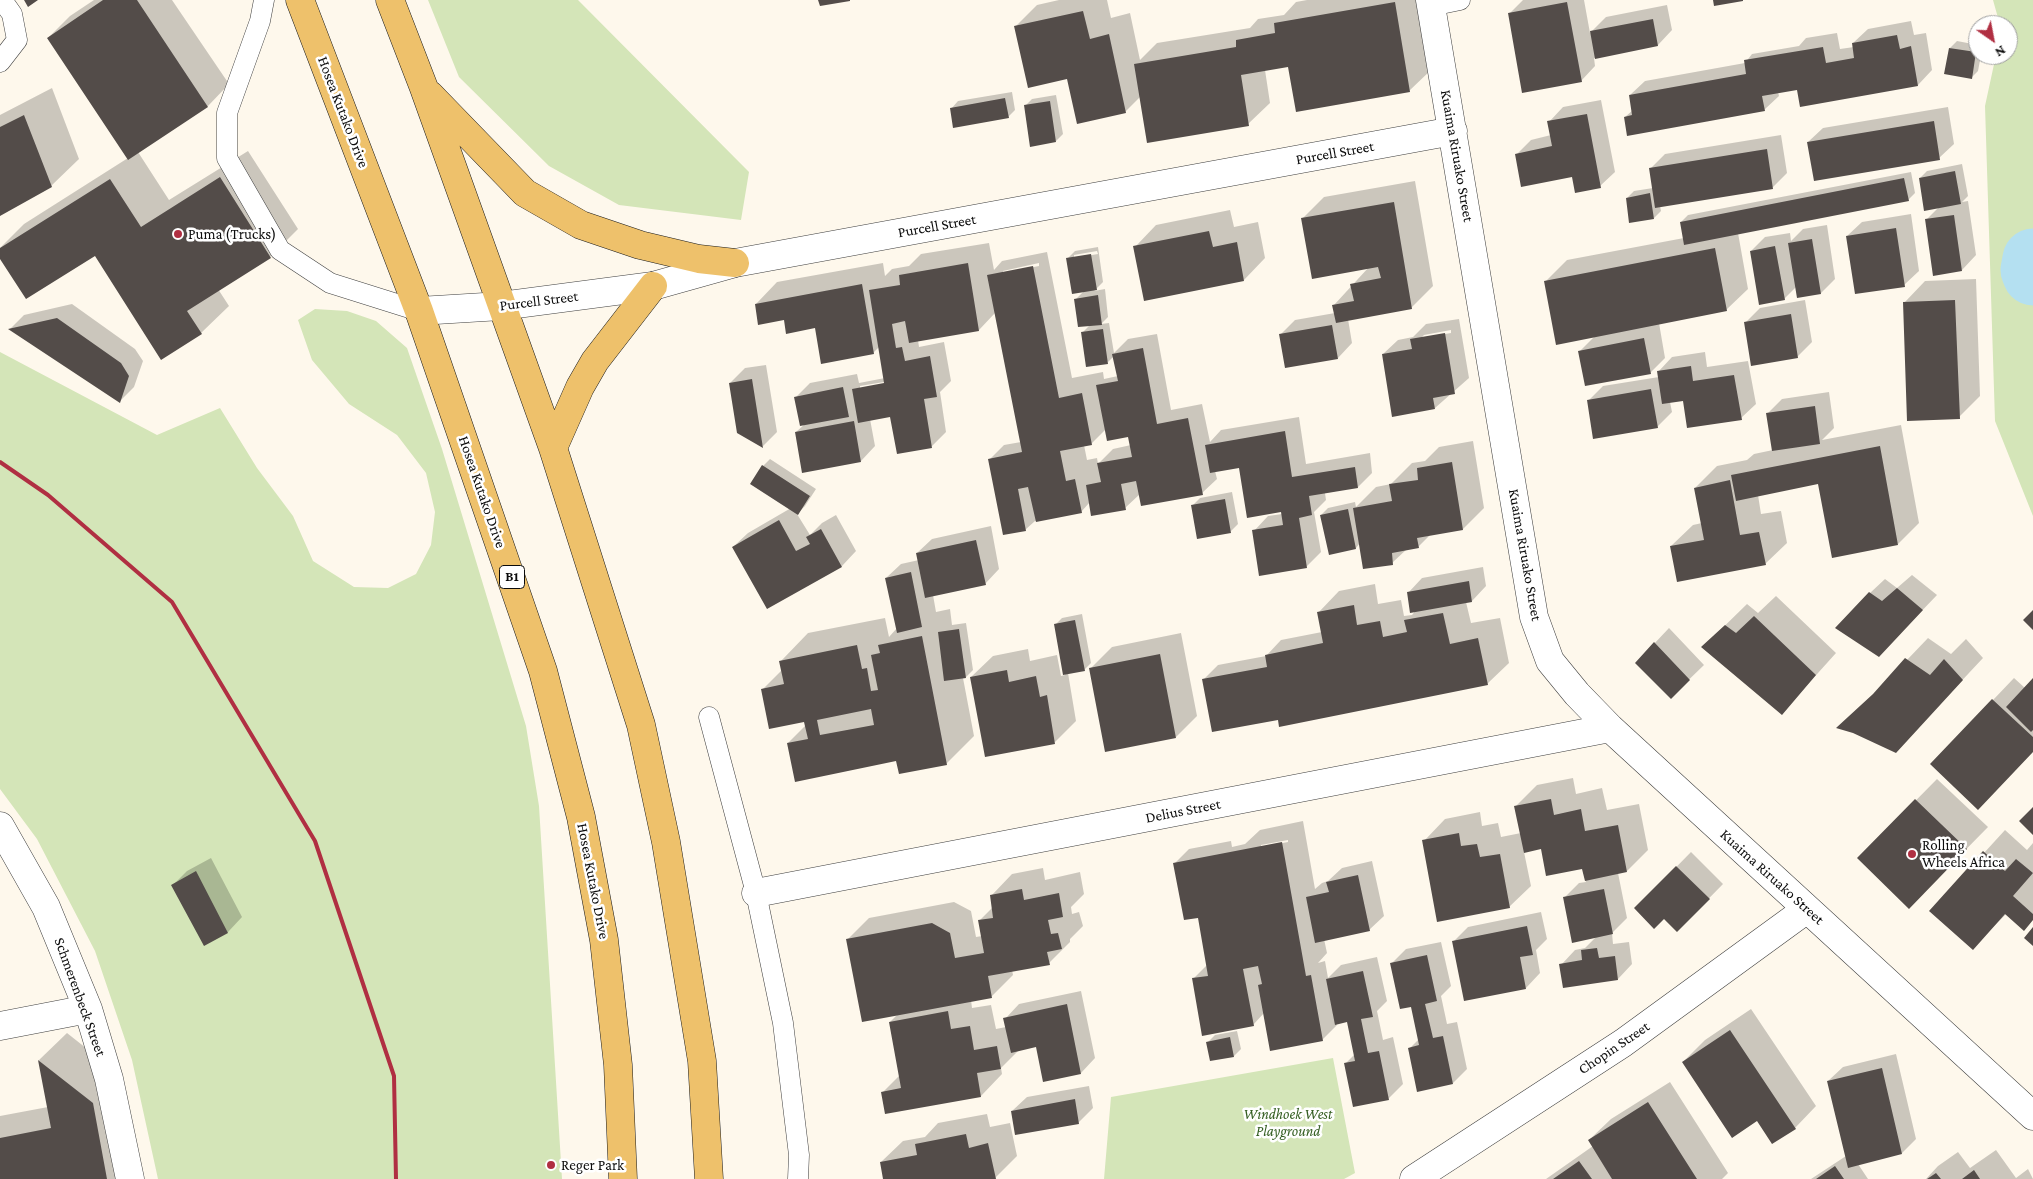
<!DOCTYPE html>
<style>
body{margin:0}
#map{position:relative;width:2033px;height:1179px;overflow:hidden;background:#fef8ec;font-family:"Crimson Pro",serif}
canvas{display:block}
.north{position:absolute;left:1968px;top:15px;width:50px;height:50px;box-sizing:border-box;background:#fff;border:1px solid #9e9e9e;border-radius:50%;rotate:147deg;font-size:14px;font-weight:700;line-height:20px;text-align:center;color:#0c0c0c}
.north::after{content:'';display:block;margin:auto;width:18px;height:22px;background:#b02f42;clip-path:polygon(50% 0,100% 100%,50% 72%,0 100%)}
</style>
<div id="map">
<canvas width="2033" height="1179"></canvas>
<div class="north">N</div>
</div>
<script>
const ctx = document.querySelector('canvas').getContext('2d');
ctx.lineJoin = 'round';
function fill(path, color) { ctx.fillStyle = color; ctx.fill(path, 'evenodd'); }
const poly = rows => new Path2D(rows.map(r => 'M' + r).join(''));
function strokePath(path, color, width, dash) { ctx.strokeStyle = color; ctx.lineWidth = width; ctx.lineCap = dash ? 'butt' : 'round'; ctx.setLineDash(dash || []); ctx.stroke(path); }
function drawText(font, color, halo, rows, align = 'center') {
  ctx.font = font + ' "Crimson Pro",serif'; ctx.lineWidth = 5; ctx.setLineDash([]); ctx.textBaseline = 'middle'; ctx.strokeStyle = halo; ctx.fillStyle = color; for (const [text, x, y, turn = 0] of rows) {
    ctx.save(); ctx.translate(x, y); ctx.rotate((+turn || 0) * Math.PI / 180); ctx.textAlign = isNaN(turn) ? turn : align; if (halo) ctx.strokeText(text, 0, 0); ctx.fillText(text, 0, 0); ctx.restore();
  }
}
fill(poly([
 [428,0,578,0,749,172,741,220,619,205,549,166,459,77],
 [1993,0,2033,0,2033,516,1995,421,1985,106,1996,55,2008,55,2008,25,2000,25],
 [315,309,347,311,376,321,407,348,442,449,526,726,539,806,562,1179,158,1179,132,1060,95,951,37,839,0,789,0,352,157,435,220,408,257,468,293,516,313,561,354,587,388,588,416,574,431,545,435,512,426,473,397,435,349,404,312,360,298,320],
 [1333,1058,1355,1173,1344,1179,1104,1179,1111,1097]
]), '#d4e5b8');
fill(poly([
 [94,0,172,0,229,84,208,106,138,152,169,200,248,151,298,229,270,257,218,289,229,306,201,333,96,254,0,257,0,248,24,224,128,158,48,38,70,16],
 [1059,0,1107,0,1111,18,1130,13,1140,60,1157,43,1250,28,1258,19,1284,15,1296,2,1307,0,1419,0,1431,70,1409,91,1290,66,1265,70,1270,103,1248,124,1141,96,1125,112,1068,78,1016,26,1037,5],
 [1523,0,1584,0,1590,33,1606,17,1667,5,1672,30,1658,45,1594,58,1595,66,1581,81,1509,14],
 [1911,21,1914,35,1926,33,1932,70,1918,85,1798,88,1778,92,1779,96,1764,110,1625,117,1633,110,1630,95,1645,81,1745,63,1752,54,1799,46,1806,38,1837,33,1840,49,1854,47,1853,43,1868,29],
 [1957,41,1978,45,1978,55,1981,55,1978,71,1971,78,1950,48],
 [52,88,79,159,51,186,0,215,0,115],
 [1012,92,1015,110,1008,117,951,109,958,101],
 [1056,95,1063,134,1056,141,1025,106,1032,99],
 [1601,100,1615,172,1600,186,1517,154,1531,140,1551,135,1549,122,1563,107],
 [1948,107,1954,144,1939,158,1808,142,1823,128],
 [1781,135,1787,173,1773,187,1660,206,1661,211,1654,218,1627,198,1634,191,1653,188,1650,169,1665,154],
 [1962,164,1968,196,1962,202,1968,201,1976,255,1962,270,1926,220,1939,207,1920,178,1927,171],
 [1911,172,1915,193,1908,200,1738,233,1748,289,1726,310,1659,323,1665,358,1650,373,1579,352,1595,336,1545,282,1567,260,1684,238,1681,222,1688,215],
 [1415,181,1433,286,1411,308,1348,319,1352,343,1338,358,1281,334,1295,320,1335,313,1334,305,1369,267,1302,219,1324,197],
 [1230,210,1234,227,1258,222,1265,258,1244,280,1135,247,1156,225],
 [1911,214,1919,271,1904,285,1847,236,1862,222],
 [1827,225,1835,279,1821,293,1796,287,1784,299,1751,251,1765,237,1790,233,1791,241,1803,229],
 [989,243,994,270,1002,261,1047,252,1072,378,1103,372,1104,379,1118,376,1114,356,1108,362,1082,333,1090,325,1076,299,1085,290,1068,258,1075,251,1098,247,1103,282,1094,291,1105,289,1108,317,1101,324,1109,323,1114,353,1128,339,1157,334,1171,410,1202,404,1210,442,1221,430,1299,417,1306,464,1370,453,1372,473,1358,487,1325,493,1326,500,1314,512,1321,552,1306,567,1254,531,1268,516,1282,514,1282,510,1240,467,1215,471,1217,479,1202,493,1140,494,1125,508,1090,502,1081,512,1035,521,1025,530,989,460,1004,445,1021,442,995,313,979,330,918,340,919,347,944,342,951,381,940,392,946,432,932,446,898,453,891,414,870,419,875,446,861,461,796,432,805,424,796,397,810,383,857,374,859,383,885,378,879,347,873,353,816,327,785,319,756,304,777,282,883,263,885,276,892,269,909,266,921,254],
 [1097,251,1098,254,1074,258,1074,255],
 [1039,263,1039,266,1003,273,1003,271],
 [890,381,891,383,860,389,860,386],
 [1106,429,1129,435,1131,445,1113,449,1098,464,1097,458,1087,460,1084,445,1091,444],
 [1976,279,1980,396,1959,417,1904,303,1925,281],
 [1805,300,1812,342,1797,357,1745,323,1760,308],
 [72,304,135,349,143,361,134,387,120,401,10,329,24,315],
 [1459,319,1469,378,1435,408,1383,354,1398,340,1413,337,1426,324],
 [1451,330,1451,333,1421,338,1424,335],
 [1705,352,1707,367,1748,361,1756,404,1741,418,1684,399,1670,402,1672,412,1657,427,1588,401,1603,386,1659,377,1658,372,1672,357],
 [766,365,777,432,763,446,730,383,745,368],
 [1829,392,1834,428,1822,440,1901,425,1919,523,1898,544,1819,483,1758,495,1761,514,1781,511,1787,543,1765,564,1671,546,1693,525,1702,523,1695,488,1717,466,1747,460,1754,454,1773,450,1767,414,1782,399],
 [1473,441,1484,508,1463,529,1430,535,1418,547,1407,549,1392,563,1360,543,1356,548,1330,553,1321,515,1328,508,1355,502,1356,507,1376,487,1391,484,1412,463,1425,461,1439,447],
 [770,459,816,489,805,506,797,514,810,535,822,523,836,515,856,551,842,566,767,607,733,547,748,533,791,508,763,466],
 [1232,492,1238,524,1231,531,1193,505,1200,498],
 [991,526,999,569,985,584,933,595,936,612,950,609,952,625,966,623,973,670,966,677,963,678,974,736,946,764,897,760,788,743,806,725,805,720,763,689,782,670,781,661,808,633,885,618,889,637,897,628,886,578,901,564,919,560,917,553,932,539],
 [1483,567,1486,586,1472,601,1466,602,1471,623,1500,618,1509,663,1487,684,1279,718,1203,680,1218,665,1266,656,1281,640,1322,632,1318,613,1339,591,1375,584,1378,604,1401,600,1404,616,1412,615,1416,610,1408,593,1422,578],
 [1912,575,1937,595,1893,641,1870,593,1885,579,1897,588],
 [1776,596,1836,653,1782,713,1703,647,1747,604,1758,613],
 [1082,614,1091,663,1084,670,1068,673,1076,721,1055,742,971,677,993,656,1028,649,1030,661,1057,655,1061,676,1065,675,1055,625,1062,618],
 [1669,628,1704,665,1671,697,1636,663],
 [1181,633,1197,716,1176,737,1091,668,1112,647],
 [1928,638,1951,654,1966,639,1983,658,1896,751,1883,685],
 [2014,678,2025,688,2033,680,2033,751,1932,764],
 [1573,778,1576,794,1602,788,1607,810,1639,804,1648,850,1627,871,1618,873,1627,918,1612,933,1613,944,1629,942,1632,964,1618,979,1561,965,1575,950,1585,948,1597,936,1564,898,1579,883,1586,882,1583,867,1542,848,1524,852,1531,886,1509,907,1424,841,1445,819,1480,812,1482,826,1498,823,1501,837,1521,833,1516,806,1537,785],
 [1937,779,1988,827,1930,886,1859,858],
 [1303,821,1315,889,1322,883,1328,881,1342,868,1372,861,1384,916,1369,930,1324,939,1327,953,1318,963,1325,961,1328,978,1341,965,1377,957,1387,1001,1377,1011,1383,1040,1393,1037,1403,1084,1388,1099,1345,1064,1355,1054,1348,1021,1336,1023,1337,1025,1322,1040,1264,1013,1253,1025,1193,979,1208,964,1199,916,1175,863,1189,849,1231,841,1232,847,1245,844,1260,830],
 [1288,840,1288,842,1261,847,1261,845],
 [2005,830,2027,850,2033,843,2033,920,2006,914,1973,948,1931,911],
 [1691,852,1723,884,1677,931,1664,917,1636,908],
 [211,858,242,917,228,932,204,945,173,885,187,871],
 [1043,868,1045,880,1080,872,1084,894,1071,907,1072,914,1079,912,1083,926,1070,939,1070,942,1049,963,1012,970,1013,975,992,996,971,1000,972,1008,991,1005,996,1029,1006,1027,1005,1019,1019,1004,1081,991,1095,1058,1081,1073,1037,1046,1019,1050,1001,1068,1002,1074,981,1096,883,1092,900,1075,890,1022,898,1014,847,940,869,918,954,902,971,911,976,937,982,936,979,921,993,907,991,896,1012,874],
 [1541,912,1547,939,1536,950,1540,973,1526,988,1453,942,1468,927],
 [1441,942,1451,986,1441,996,1447,1024,1457,1022,1467,1069,1453,1083,1410,1048,1419,1039,1412,1005,1391,964,1406,949],
 [1751,1009,1816,1106,1795,1128,1683,1062,1705,1040],
 [1237,1031,1241,1049,1234,1056,1211,1060,1208,1042,1215,1035],
 [67,1033,120,1075,139,1179,0,1179,0,1116,48,1107,39,1060],
 [1896,1054,1916,1139,1902,1153,1858,1164,1868,1179,1811,1179,1846,1156,1828,1081,1843,1067],
 [1670,1082,1728,1173,1722,1179,1546,1179,1593,1146,1589,1140,1611,1119],
 [1089,1086,1093,1108,1078,1123,1012,1111,1027,1097],
 [987,1114,990,1127,1010,1123,1017,1156,995,1178,885,1179,881,1162,903,1141,925,1137,938,1123],
 [1996,1150,2016,1178,2028,1169,2033,1179,1926,1179,1938,1166,1958,1152,1970,1168]
]), '#0003');
strokePath(poly([
 [2033,259,2031,270,2033,275]
]), '#b4e0f1', 61);
fill(poly([
 [24,0,38,0,28,7],
 [103,0,137,0,208,107,128,160,47,38],
 [818,0,850,0,850,1,820,6],
 [1713,0,1743,0,1743,1,1714,6],
 [1395,2,1410,92,1296,112,1288,67,1241,75,1249,126,1147,143,1134,64,1236,47,1236,40,1275,33,1274,23],
 [1567,2,1582,82,1522,93,1508,13],
 [1083,11,1090,39,1109,34,1126,113,1077,124,1067,79,1028,88,1014,26],
 [1653,19,1658,46,1595,59,1590,31],
 [1897,35,1900,49,1911,46,1918,86,1800,107,1797,90,1762,96,1765,111,1627,136,1624,117,1632,115,1629,95,1746,74,1744,60,1823,47,1826,63,1854,58,1852,43],
 [1949,48,1976,52,1972,79,1944,74],
 [1005,98,1009,118,953,128,950,108],
 [1050,101,1056,142,1030,147,1024,105],
 [1587,114,1601,188,1575,193,1572,177,1521,187,1515,154,1552,146,1547,121],
 [24,115,52,187,0,216,0,127],
 [1934,121,1940,160,1814,181,1807,142],
 [1767,149,1773,189,1655,208,1649,168],
 [1955,171,1961,204,1924,211,1919,178],
 [220,177,271,258,187,311,202,334,161,360,95,256,26,299,0,259,0,248,110,179,141,227],
 [1904,178,1909,201,1684,245,1680,222],
 [1650,193,1654,219,1629,223,1626,198],
 [1394,202,1412,309,1336,323,1332,305,1354,301,1350,284,1381,278,1378,267,1312,279,1301,218],
 [1954,215,1962,271,1933,276,1925,219],
 [1896,228,1905,287,1855,294,1846,236],
 [1209,231,1213,247,1237,242,1244,281,1144,301,1133,246],
 [1812,239,1821,294,1797,298,1788,243],
 [1775,246,1785,300,1759,305,1750,251],
 [1715,248,1727,311,1556,345,1544,281],
 [1091,254,1097,290,1072,294,1066,258],
 [968,263,979,331,909,343,905,321,892,324,896,348,902,347,905,361,930,356,937,397,924,399,932,448,897,454,890,417,858,423,852,389,884,383,869,290,900,285,899,275],
 [1033,266,1059,398,1082,393,1092,445,1060,451,1066,481,1075,479,1082,513,1036,522,1028,487,1018,489,1026,531,1003,535,988,459,1022,452,987,275],
 [862,284,874,354,821,364,815,328,786,334,784,320,758,325,755,304],
 [1098,295,1102,325,1078,327,1074,299],
 [1955,300,1960,419,1907,421,1903,302],
 [1791,314,1798,358,1751,366,1744,322],
 [57,318,121,363,129,376,120,403,8,329],
 [1332,325,1338,359,1285,368,1279,334],
 [1103,329,1108,364,1086,367,1081,332],
 [1445,333,1455,394,1433,398,1435,409,1392,417,1382,354,1412,349,1410,339],
 [1644,338,1651,374,1585,386,1578,351],
 [1143,348,1157,424,1188,418,1203,495,1141,506,1136,481,1121,484,1126,510,1091,516,1086,485,1101,482,1097,463,1132,457,1128,437,1107,441,1096,385,1118,381,1112,354],
 [1691,366,1693,381,1734,375,1742,420,1687,428,1683,401,1662,404,1657,371],
 [752,379,763,448,737,433,729,383],
 [843,387,849,417,800,426,794,397],
 [1651,389,1658,428,1593,439,1587,400],
 [1815,406,1820,444,1772,451,1766,413],
 [854,421,861,462,802,473,795,432],
 [1285,431,1292,477,1355,467,1358,488,1309,496,1312,515,1299,518,1307,568,1259,576,1252,530,1283,525,1281,512,1247,518,1239,468,1210,473,1205,445],
 [1880,446,1898,545,1832,558,1818,484,1736,501,1731,475],
 [1452,462,1463,530,1417,538,1419,548,1392,553,1393,565,1363,569,1353,508,1392,501,1389,484,1418,480,1417,468],
 [762,465,810,496,798,515,750,484],
 [1730,480,1740,535,1759,532,1766,565,1677,582,1670,546,1704,540,1694,488],
 [1225,499,1231,533,1197,539,1191,505],
 [1348,509,1356,549,1329,555,1320,515],
 [779,520,796,551,810,544,806,537,821,529,842,567,767,609,732,547],
 [976,540,986,585,925,598,916,553],
 [911,572,922,627,897,633,885,578],
 [1469,581,1472,602,1410,613,1407,592],
 [1897,588,1923,610,1879,657,1835,628,1869,592,1882,601],
 [1354,605,1357,625,1380,621,1383,637,1407,632,1404,620,1443,613,1450,644,1478,638,1488,685,1279,727,1278,720,1212,732,1202,679,1267,667,1265,655,1323,643,1317,612],
 [2033,610,2033,630,2023,620],
 [1754,616,1816,675,1782,715,1701,647,1725,625,1736,633],
 [1075,620,1085,671,1063,675,1054,624],
 [959,629,966,678,944,681,938,632],
 [922,636,947,765,899,774,896,761,795,782,787,743,808,739,804,722,769,729,761,689,784,684,779,661,857,645,862,669,867,668,871,691,878,690,871,655,880,653,878,645],
 [871,709,874,725,820,735,817,720],
 [1654,642,1690,680,1671,699,1635,663],
 [1160,654,1176,738,1105,752,1089,668],
 [1905,658,1930,675,1944,659,1963,680,1896,753,1853,733,1836,728,1873,694],
 [1007,670,1009,682,1036,676,1040,697,1047,695,1055,744,985,757,970,677],
 [2033,678,2033,730,2031,732,2006,707],
 [1992,699,2033,737,2033,752,1978,810,1930,764],
 [1551,799,1554,815,1581,809,1585,831,1618,825,1627,872,1585,881,1582,869,1546,876,1541,849,1524,853,1514,806],
 [1915,799,1967,849,1909,909,1857,858],
 [2033,807,2033,835,2019,821],
 [1459,833,1461,846,1477,844,1480,857,1500,854,1510,908,1437,922,1422,840],
 [1282,842,1306,976,1311,975,1323,1041,1270,1051,1258,985,1262,984,1258,966,1243,969,1254,1026,1202,1036,1192,978,1208,976,1198,918,1184,920,1173,863],
 [1983,851,2005,871,2016,859,2033,873,2013,896,2033,914,2033,920,2024,931,2005,914,1973,950,1929,911],
 [1676,866,1710,899,1677,932,1664,919,1654,929,1634,908],
 [196,871,228,933,204,946,171,885],
 [1358,875,1370,931,1315,943,1306,897,1329,892,1326,882],
 [1022,889,1024,900,1059,893,1063,917,1048,920,1051,934,1058,933,1062,949,1047,952,1050,965,988,976,992,998,862,1022,846,939,932,923,950,933,955,958,984,953,978,920,993,918,990,895],
 [1604,889,1613,934,1572,943,1563,897],
 [1527,926,1533,955,1520,957,1526,989,1464,1001,1452,941],
 [2033,927,2033,946,2024,938],
 [1597,948,1599,958,1615,956,1618,980,1563,988,1559,964,1582,960,1581,950],
 [1427,955,1437,1001,1425,1004,1433,1038,1443,1036,1453,1084,1417,1092,1408,1048,1419,1045,1411,1007,1400,1009,1390,963],
 [1363,971,1373,1017,1361,1019,1368,1053,1379,1051,1389,1100,1353,1107,1344,1063,1355,1061,1347,1022,1335,1025,1326,979],
 [1067,1004,1081,1074,1043,1082,1036,1047,1011,1053,1003,1018],
 [948,1011,951,1029,970,1026,974,1050,997,1046,1001,1069,977,1073,981,1097,885,1114,881,1092,901,1088,889,1022],
 [1730,1030,1796,1129,1772,1144,1757,1121,1732,1138,1682,1062],
 [1230,1037,1234,1057,1210,1061,1206,1042],
 [38,1060,93,1103,107,1179,0,1179,0,1138,51,1128],
 [1882,1068,1902,1154,1848,1168,1827,1081],
 [1075,1099,1079,1124,1015,1135,1011,1111],
 [1648,1102,1697,1179,1612,1179,1588,1140],
 [966,1134,969,1148,988,1143,996,1179,883,1179,880,1162,917,1155,915,1144],
 [1579,1161,1592,1179,1553,1179],
 [1835,1166,1844,1179,1816,1179],
 [1974,1170,1980,1179,1962,1179],
 [1936,1173,1941,1179,1927,1179]
]), '#534c49');
const service = poly([
 [264,0,260,21,227,113,227,158,280,250,330,283,419,311],
 [1431,6,1460,0],
 [0,62,17,40,12,14,2,0],
 [709,717,756,893,783,1023,799,1155,798,1179]
]);
const minor = poly([
 [1430,0,1534,617,1550,661,1577,694,1610,728,2033,1116],
 [419,311,501,306,653,286,735,263,1453,131],
 [0,826,46,907,88,1009,109,1079,130,1179],
 [756,893,1610,728],
 [0,1026,88,1009],
 [1414,1179,1623,1043,1807,909]
]);
const primary = poly([
 [300,0,419,311,543,671,581,817,604,940,618,1065,623,1179],
 [390,0,424,88,553,448,641,725,666,842,702,1061,709,1179],
 [430,95,525,193,581,225,640,245,699,259,735,263],
 [553,448,580,387,595,361,653,286]
]);
strokePath(service, '#3f3f3f', 21);
strokePath(minor, '#3f3f3f', 29);
strokePath(primary, '#1d1d1d', 29);
strokePath(service, '#fff', 20);
strokePath(minor, '#fff', 28);
strokePath(primary, '#eec16b', 28);
strokePath(poly([
 [0,462,48,495,172,602,315,841,394,1076,396,1179]
]), '#b02f42', 4);
for (const [x, y, r, color] of [
 [178,234,5,"#b02f42"],
 [1912,854,5,"#b02f42"],
 [551,1165,5,"#b02f42"]
]) { const dot = new Path2D(); dot.arc(x, y, r, 0, 2 * Math.PI); ctx.fillStyle = color; ctx.fill(dot); strokePath(dot, '#fff', 2); }
for (const [x, y, w] of [
 [512,577,25]
]) { const box = new Path2D(); box.roundRect(x - w / 2, y - 11.5, w, 23, 4); ctx.fillStyle = '#fff'; ctx.fill(box); strokePath(box, '#0c0c0c', 1); }
drawText('bold 14px', '#0c0c0c', null, [
 ["B1",512,577]
]);
drawText('15px', '#0c0c0c', '#fff', [
 ["Hosea Kutako Drive",343,112,69],
 ["Purcell Street",1335,153,-10],
 ["Kuaima Riruako Street",1457,156,80],
 ["Purcell Street",937,226,-10],
 ["Purcell Street",539,301,-7],
 ["Hosea Kutako Drive",482,492,71],
 ["Kuaima Riruako Street",1525,555,80],
 ["Delius Street",1183,811,-11],
 ["Kuaima Riruako Street",1772,877,42],
 ["Hosea Kutako Drive",593,881,79],
 ["Schmerenbeck Street",80,997,70],
 ["Chopin Street",1614,1048,-34]
]);
drawText('15px', '#0c0c0c', '#fff', [
 ["Puma (Trucks)",188,234],
 ["Rolling",1922,845],
 ["Wheels Africa",1922,862],
 ["Reger Park",561,1165]
], 'left');
drawText('italic 15px', '#345e22', '#fff', [
 ["Windhoek West",1288,1114],
 ["Playground",1288,1131]
]);
</script>
